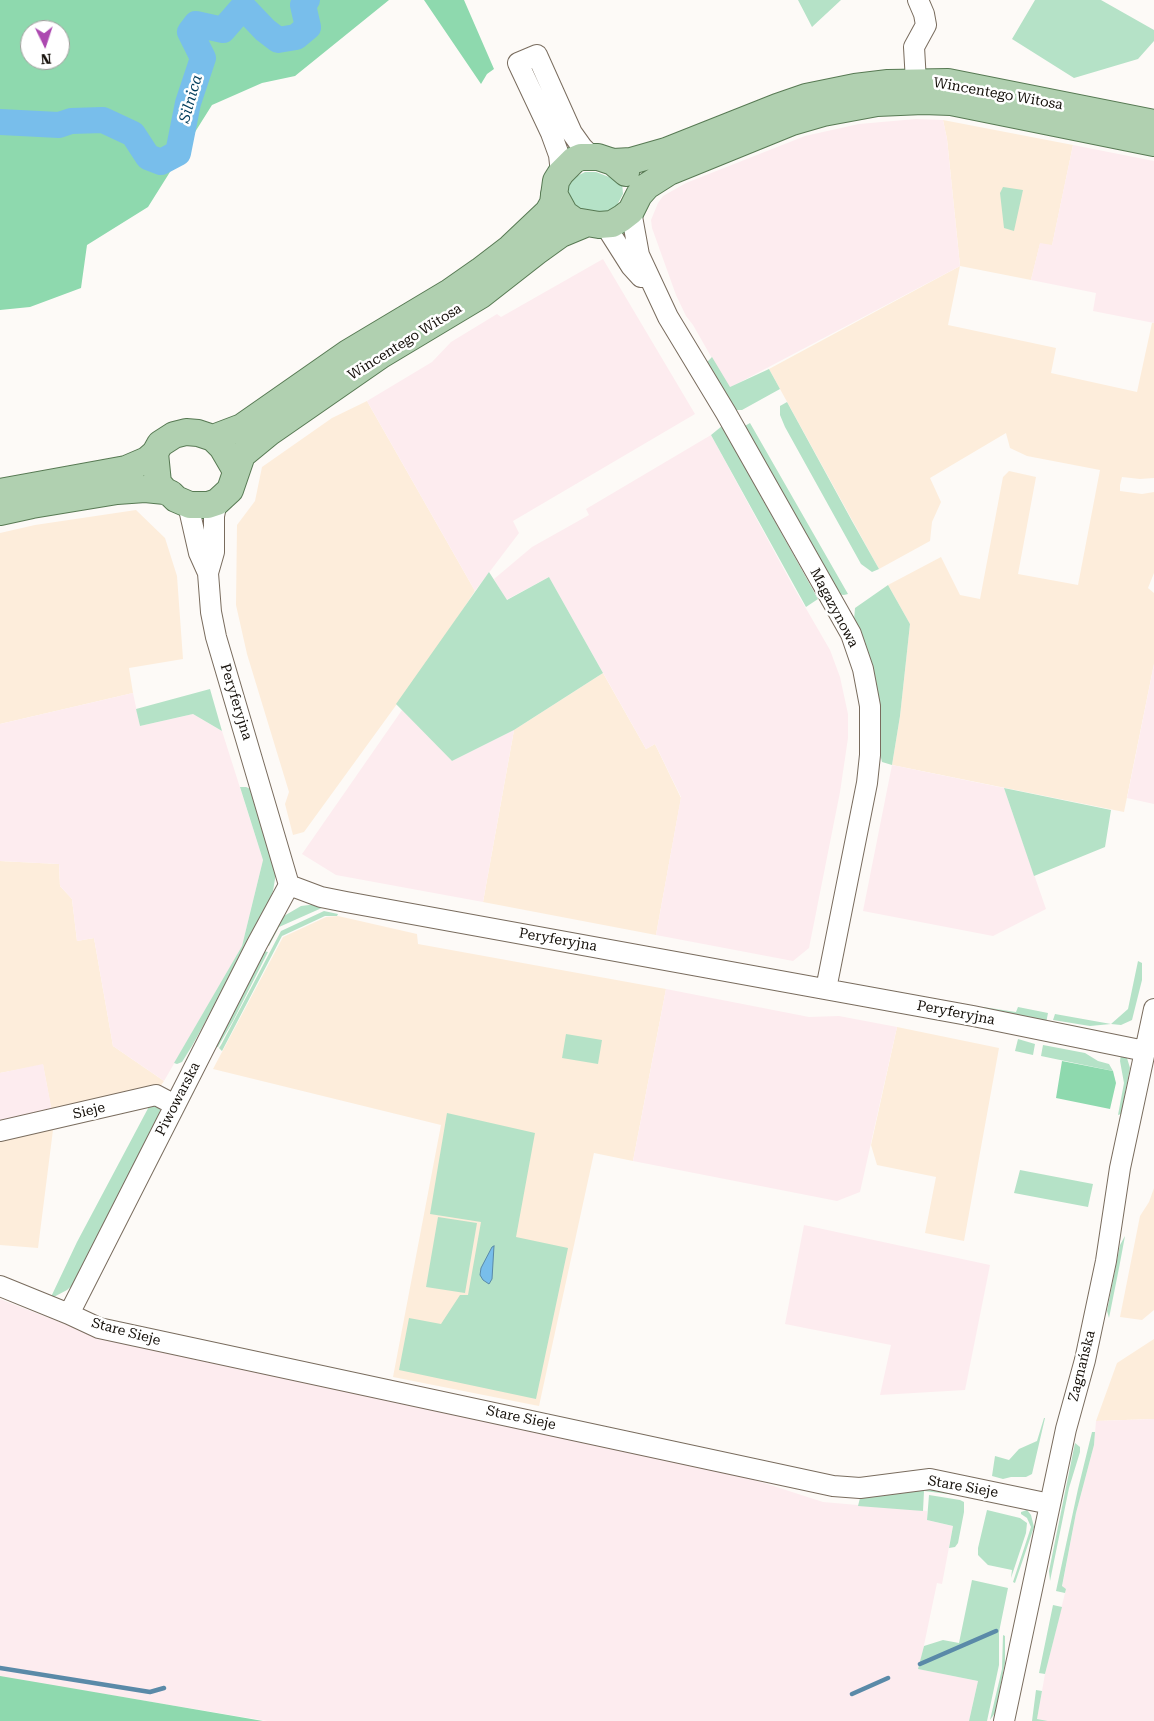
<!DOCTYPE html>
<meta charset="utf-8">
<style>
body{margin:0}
#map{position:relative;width:1154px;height:1721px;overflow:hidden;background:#fdfaf7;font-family:"Roboto Serif",serif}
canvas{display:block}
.north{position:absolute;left:20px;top:20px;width:50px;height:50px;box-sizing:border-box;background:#fff;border:1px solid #a19f9d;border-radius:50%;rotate:176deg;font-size:14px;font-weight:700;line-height:20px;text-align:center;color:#15100a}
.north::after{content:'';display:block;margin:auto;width:18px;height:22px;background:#ac49b0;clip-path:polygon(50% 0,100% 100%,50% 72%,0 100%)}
</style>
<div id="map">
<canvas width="1154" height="1721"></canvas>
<div class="north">N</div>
</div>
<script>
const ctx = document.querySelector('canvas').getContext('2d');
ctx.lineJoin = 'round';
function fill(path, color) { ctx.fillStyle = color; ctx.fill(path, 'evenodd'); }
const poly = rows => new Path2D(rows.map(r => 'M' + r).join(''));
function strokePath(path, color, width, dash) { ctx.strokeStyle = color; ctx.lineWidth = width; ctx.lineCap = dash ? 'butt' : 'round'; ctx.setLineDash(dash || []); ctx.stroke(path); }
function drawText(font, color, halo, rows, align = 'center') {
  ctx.font = font + ' "Roboto Serif",serif'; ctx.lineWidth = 5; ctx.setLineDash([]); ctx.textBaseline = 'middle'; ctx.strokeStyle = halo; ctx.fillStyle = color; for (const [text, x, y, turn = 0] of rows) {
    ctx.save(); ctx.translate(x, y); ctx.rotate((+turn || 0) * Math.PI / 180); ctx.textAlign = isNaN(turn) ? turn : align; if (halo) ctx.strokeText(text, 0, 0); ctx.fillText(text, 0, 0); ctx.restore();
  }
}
fill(poly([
 [943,120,1073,145,1052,246,1040,244,1031,280,960,266,948,325,1056,348,1051,373,1137,392,1152,323,1154,323,1154,478,1140,479,1122,477,1120,485,1120,491,1142,494,1154,492,1154,573,1148,588,1154,593,1154,664,1124,812,892,765,900,716,910,624,888,585,941,557,960,595,980,599,1003,477,1009,471,1036,477,1018,574,1078,585,1100,470,1027,456,1010,448,1006,433,930,478,941,502,932,522,930,541,879,569,769,369,960,266,947,139],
 [367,401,475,591,434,653,304,832,293,835,285,804,289,792,247,654,236,605,237,525,255,501,262,467,332,418],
 [136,510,165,538,177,576,183,659,129,668,133,693,0,724,0,533,35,525],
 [603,673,646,749,655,744,681,798,656,935,483,902,514,730],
 [0,861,59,864,60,886,72,899,77,941,94,938,113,1046,164,1081,157,1091,52,1113,43,1065,0,1073],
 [338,916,417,934,418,944,666,989,633,1161,594,1153,539,1406,393,1377,441,1125,213,1069,283,937,326,917],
 [897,1027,999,1048,964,1241,925,1233,936,1177,877,1165,871,1145],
 [54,1122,38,1248,0,1245,0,1134],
 [1154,1188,1154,1310,1142,1320,1120,1317,1140,1216,1149,1202],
 [1154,1339,1154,1419,1096,1421,1117,1363]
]), '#fdeddb');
fill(poly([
 [916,119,943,120,947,139,960,266,729,388,693,325,686,316,676,295,652,228,651,220,658,203,663,196,686,183,805,136,859,124],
 [1073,145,1154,161,1154,323,1093,311,1096,293,1031,280,1040,243,1052,245],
 [603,259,695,414,513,521,519,533,475,591,367,401,432,362,451,342,497,314,501,317],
 [711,435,793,586,830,650,840,677,848,714,848,738,840,792,809,948,793,961,656,935,681,797,655,744,646,749,549,577,506,600,494,579,532,547,589,515,586,509],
 [1154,664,1154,804,1127,798],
 [133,693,140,726,193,714,222,731,263,860,242,946,164,1081,113,1046,94,938,77,941,72,899,60,886,59,864,0,861,0,724],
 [402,710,452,761,514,730,483,902,336,875,302,854],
 [892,765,1004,788,1046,909,993,936,863,911],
 [666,989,809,1017,839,1016,897,1027,860,1192,837,1201,633,1161],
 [43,1064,54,1122,0,1134,0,1073],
 [804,1225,990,1265,965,1390,880,1395,891,1345,785,1324],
 [0,1299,98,1337,727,1471,823,1502,927,1511,927,1520,953,1526,942,1584,937,1583,919,1669,978,1681,969,1721,267,1721,0,1677],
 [1154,1419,1154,1721,1048,1721,1037,1719,1045,1674,1066,1589,1062,1587,1076,1513,1094,1445,1096,1421]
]), '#fdecef');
fill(poly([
 [798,0,841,0,812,27],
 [1035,0,1101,0,1154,30,1154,41,1138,59,1074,78,1012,39],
 [585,172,596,172,622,182,623,194,617,205,613,209,601,213,570,208,567,198,568,186,575,177],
 [1003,187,1023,190,1014,231,1004,228,1000,193],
 [712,357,730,387,769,369,780,389,742,410,736,410,706,363],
 [787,402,852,521,879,569,872,572,861,564,785,427,780,415,780,406],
 [750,423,848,594,844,595,837,594,743,427],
 [722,426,818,599,806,607,711,435],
 [489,572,507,600,549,577,603,673,514,730,452,761,396,704],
 [888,585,910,624,900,716,892,765,882,762,880,754,880,708,873,669,854,620,855,608],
 [210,689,222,731,193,714,140,726,136,709],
 [240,787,246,787,251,789,276,873,273,891,267,909,192,1046,182,1062,177,1064,174,1063,242,946,263,860],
 [1004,788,1111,810,1105,847,1034,876],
 [317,904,324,907,279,927,269,946,266,945,280,920,284,916,301,906],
 [324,911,338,914,337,916,325,916,282,936,222,1051,219,1048,221,1045,281,931],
 [263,951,268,952,233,1021,218,1047,216,1047],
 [1138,961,1142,963,1142,980,1132,1020,1121,1025,1111,1024,1090,1026,1053,1020,1055,1014,1111,1024,1128,1009],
 [983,1007,1016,1012,1018,1007,1048,1013,1046,1023,984,1011],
 [566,1034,602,1040,598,1064,562,1058],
 [1018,1039,1035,1044,1033,1055,1015,1051],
 [1043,1045,1085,1053,1098,1061,1109,1064,1113,1071,1041,1056],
 [1121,1054,1127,1058,1130,1068,1121,1114,1118,1115,1124,1083,1120,1061],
 [153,1099,161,1107,156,1124,75,1283,67,1290,50,1299,77,1242],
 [447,1113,535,1133,516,1237,568,1248,536,1399,399,1370,409,1318,441,1324,460,1295,468,1295,481,1222,430,1214],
 [1020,1170,1093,1184,1088,1207,1014,1193],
 [438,1217,477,1223,465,1293,426,1287],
 [1125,1236,1119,1268,1109,1318,1107,1311,1120,1245],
 [1044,1418,1045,1418,1032,1474,1026,1477,1011,1477,1003,1479,992,1476,995,1456,1009,1460,1019,1449,1037,1441],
 [1092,1432,1095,1432,1094,1445,1076,1513,1062,1586,1066,1589,1065,1593,1056,1591,1078,1489],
 [1075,1443,1080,1447,1080,1452,1069,1488,1050,1581,1049,1571],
 [925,1488,962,1494,964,1496,924,1491,923,1511,858,1506,860,1498],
 [929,1495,960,1500,964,1502,964,1512,958,1543,955,1547,949,1548,953,1526,927,1520],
 [987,1510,1020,1518,1027,1523,1026,1533,1011,1578,1012,1570,988,1565,978,1555,978,1548],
 [1027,1510,1031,1515,1034,1527,1015,1583,1013,1582,1031,1527,1027,1518,1021,1514,1021,1512],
 [972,1580,1008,1588,999,1632,999,1665,987,1721,969,1721,978,1681,918,1669,924,1646,943,1640,959,1643],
 [1053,1605,1062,1607,1045,1674,1039,1673],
 [1003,1635,1005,1636,1005,1663,995,1713,990,1720,1002,1669],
 [1036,1690,1042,1691,1037,1719,1048,1721,1032,1721]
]), '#b5e2c7');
fill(poly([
 [0,0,389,0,295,76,262,83,212,105,148,207,87,245,81,288,30,307,0,310],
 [30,30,60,30,60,60,30,60],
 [424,0,464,0,494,69,487,74,481,84],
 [1062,1061,1113,1071,1116,1083,1110,1109,1056,1098],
 [0,1676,59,1686,263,1721,0,1721]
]), '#8ed9ae');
const water = poly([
 [494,1246,492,1279,489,1284,483,1280,480,1275,481,1268,492,1247,494,1246]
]);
fill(water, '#78beeb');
strokePath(water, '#5a8aa8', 1);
strokePath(poly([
 [920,1664,996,1631],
 [0,1668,150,1692,164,1688],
 [852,1694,888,1678]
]), '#5a8aa8', 4.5);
strokePath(poly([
 [0,122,59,125,71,121,103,120,133,134,148,157,161,162,178,153,188,103,203,58,190,32,196,24,223,30,243,7,265,30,278,40,296,37,308,27,303,5,307,0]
]), '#78beeb', 26);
const minor = poly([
 [916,82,914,47,926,25,924,14,918,0],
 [561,173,559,155,551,133,518,63,537,55,572,133,582,147,592,157],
 [631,211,639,255,668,317,726,413,851,634,863,669,870,706,870,755,867,783,826,989],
 [605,225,631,266,641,277],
 [217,502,214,516,214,552,208,573,211,612,216,637,289,885],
 [184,503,189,509,199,553,208,573],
 [289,885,321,897,346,902,973,1016,1145,1051],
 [0,1131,156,1095,175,1105],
 [0,1286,69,1314,99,1328,833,1486,860,1488,930,1479,1050,1504],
 [69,1314,257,944,289,885],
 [1004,1721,1066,1429,1085,1360,1106,1261,1120,1168,1154,1009]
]);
const major = poly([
 [613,162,631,161,666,151,777,107,806,97,855,87,888,83,948,82,1154,123],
 [554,194,565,214,575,221,599,225,612,224,622,218,631,211,639,195,647,186,669,172,792,122,823,113,877,103,923,101,951,102,1154,143],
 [213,438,242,427,348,353,450,292,480,271,510,248,548,212,553,203,556,181,561,173,574,160,581,157,598,157,613,162,626,173],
 [236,471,222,447,213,438,198,433,186,432,174,435,160,444,155,453,158,483,165,491,171,494,176,499,190,505,208,505,217,502,230,490,242,455,270,432,381,355,481,295,536,252,561,234,585,224],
 [0,492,126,469,147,460,155,453],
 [0,512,32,505,117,491,145,489,165,491]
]);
strokePath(minor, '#796c5e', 22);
strokePath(major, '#577953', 28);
strokePath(minor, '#fff', 20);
strokePath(major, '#b0d0b0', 26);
drawText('14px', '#15100a', '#fff', [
 ["Wincentego Witosa",998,94,10],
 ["Wincentego Witosa",405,342,-32],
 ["Magazynowa",834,608,62],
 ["Peryferyjna",236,702,73],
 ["Peryferyjna",558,940,10],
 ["Peryferyjna",956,1013,11],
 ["Piwowarska",178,1099,-63],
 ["Sieje",89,1111,-13],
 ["Stare Sieje",126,1332,15],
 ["Zagnańska",1082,1366,-76],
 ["Stare Sieje",521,1418,12],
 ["Stare Sieje",963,1487,10]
]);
drawText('italic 15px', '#003d5b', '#fff', [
 ["Silnica",191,99,-74]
]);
</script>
